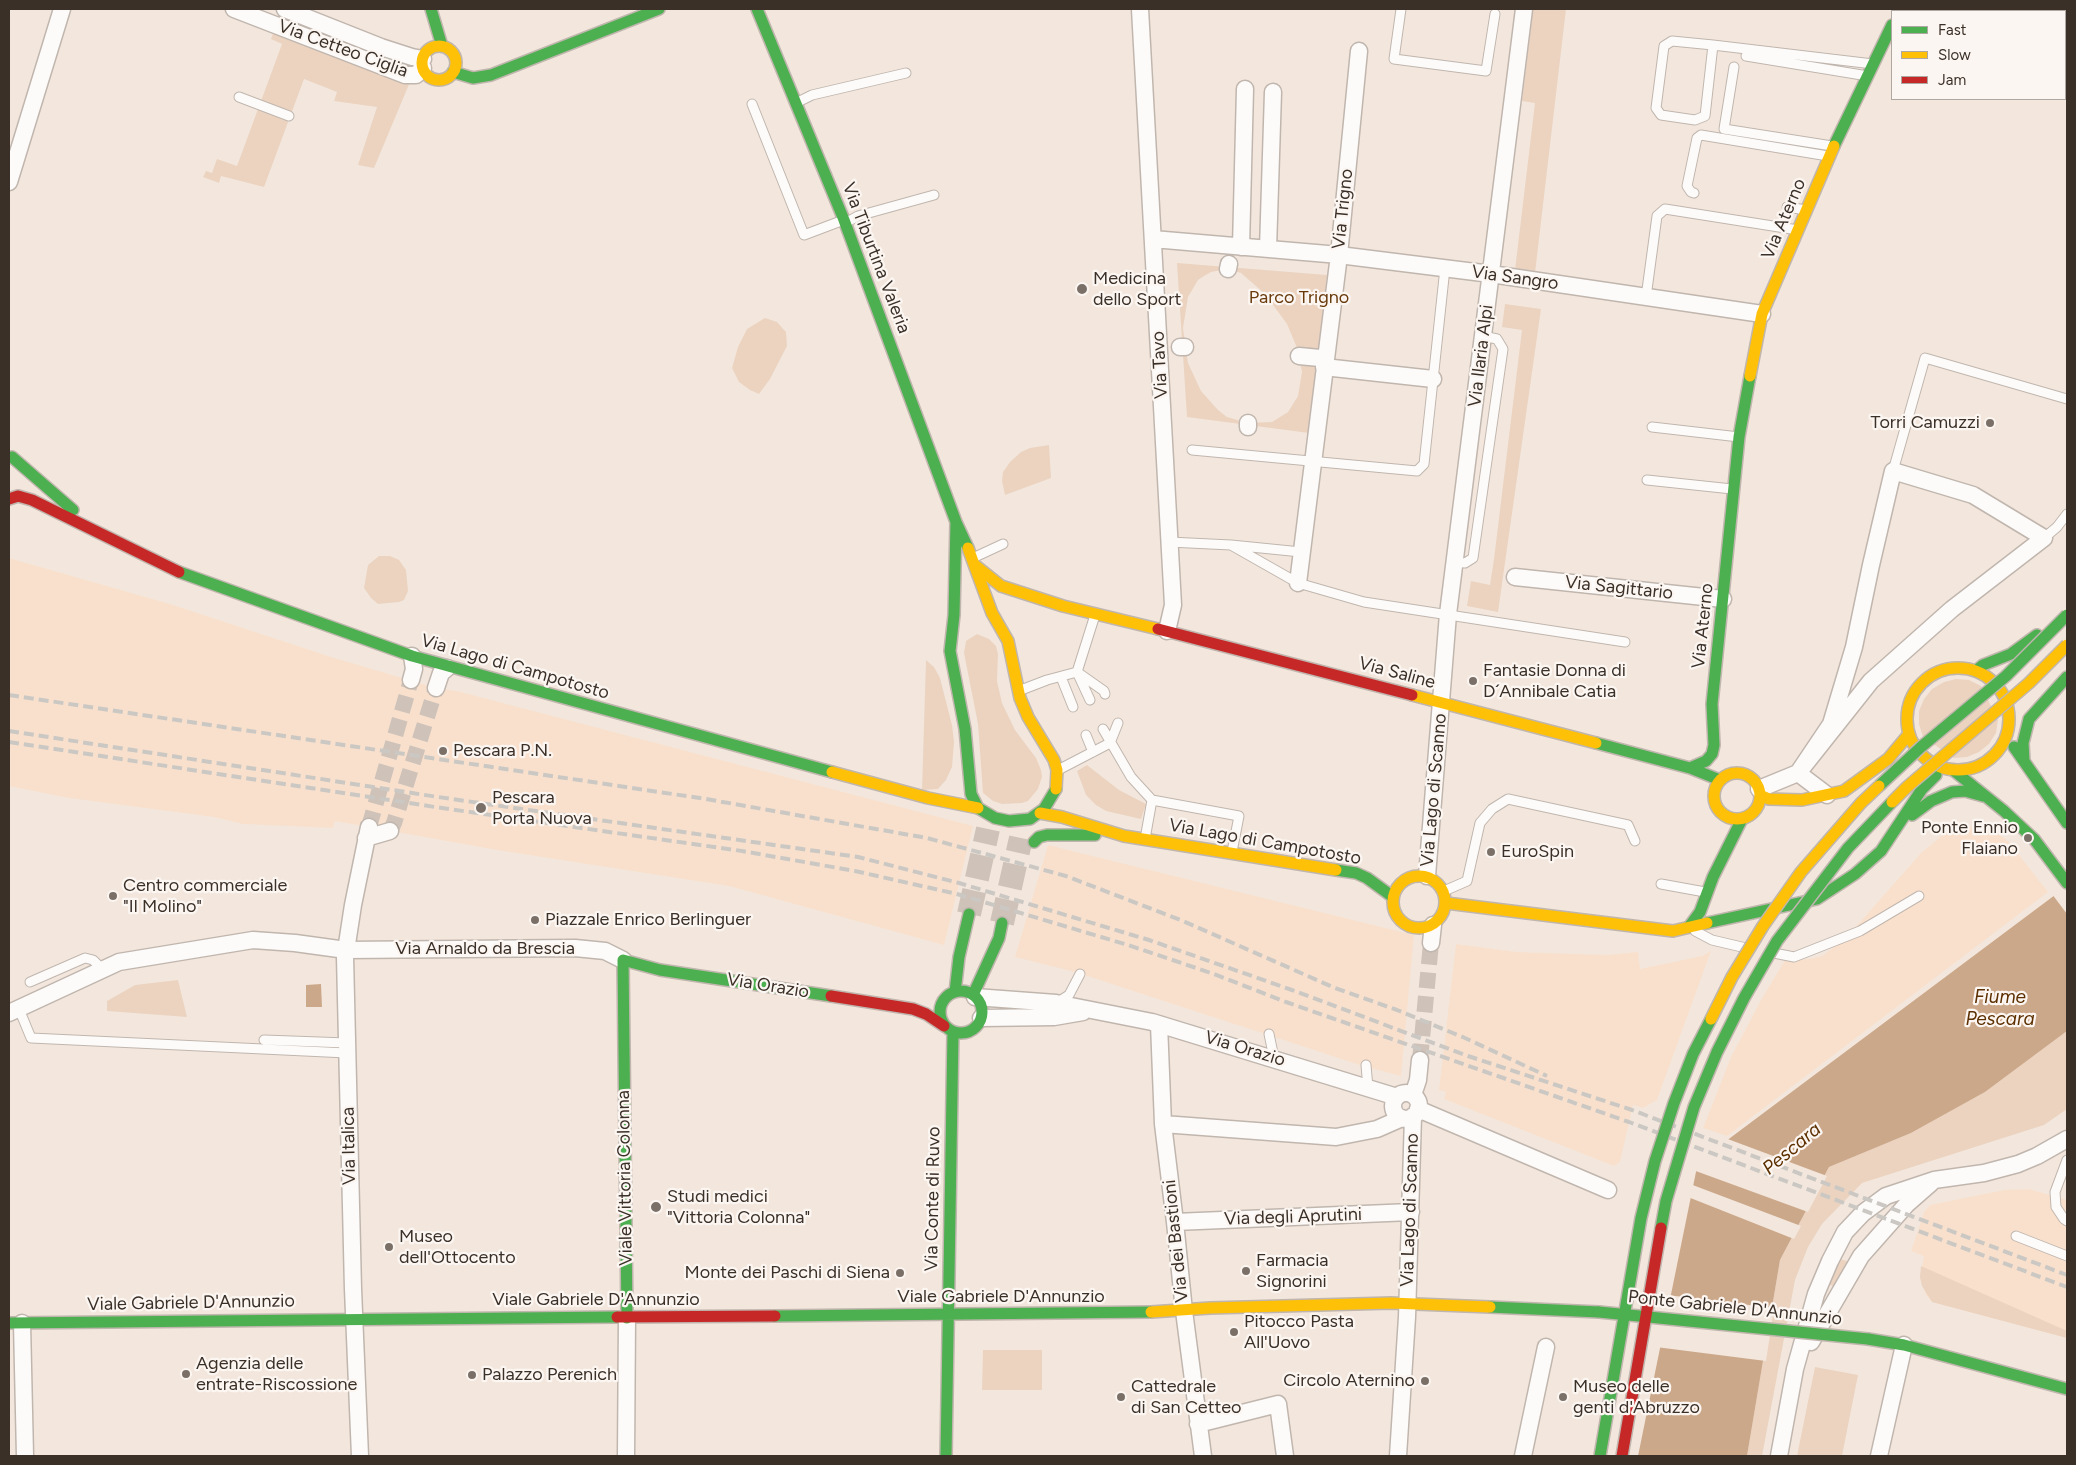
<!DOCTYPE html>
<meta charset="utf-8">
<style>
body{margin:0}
#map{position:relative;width:2076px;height:1465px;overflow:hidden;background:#f3e7dd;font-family:Figtree,sans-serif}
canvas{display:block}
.frame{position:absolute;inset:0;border:10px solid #3b3028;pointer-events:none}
.legend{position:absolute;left:1891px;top:10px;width:175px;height:90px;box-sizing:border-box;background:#fcf6f2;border:1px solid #afa7a1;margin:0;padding:6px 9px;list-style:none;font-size:15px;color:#3b3028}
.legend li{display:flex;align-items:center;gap:10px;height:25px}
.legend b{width:25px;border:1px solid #afa7a1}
</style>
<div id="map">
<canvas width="2076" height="1465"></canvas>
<div class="frame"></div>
<ul class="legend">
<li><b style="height:6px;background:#4caf50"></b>Fast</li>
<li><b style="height:6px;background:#ffc107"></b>Slow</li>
<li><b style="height:6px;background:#c62828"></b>Jam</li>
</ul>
</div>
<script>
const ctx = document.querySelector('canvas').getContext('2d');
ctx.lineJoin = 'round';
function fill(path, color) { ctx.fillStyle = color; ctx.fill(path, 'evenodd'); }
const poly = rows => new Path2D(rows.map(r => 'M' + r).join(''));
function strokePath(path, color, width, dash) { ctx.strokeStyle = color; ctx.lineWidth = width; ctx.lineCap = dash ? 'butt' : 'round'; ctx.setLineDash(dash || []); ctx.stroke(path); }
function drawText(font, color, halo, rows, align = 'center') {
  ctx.font = font + ' Figtree,sans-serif'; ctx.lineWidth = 4.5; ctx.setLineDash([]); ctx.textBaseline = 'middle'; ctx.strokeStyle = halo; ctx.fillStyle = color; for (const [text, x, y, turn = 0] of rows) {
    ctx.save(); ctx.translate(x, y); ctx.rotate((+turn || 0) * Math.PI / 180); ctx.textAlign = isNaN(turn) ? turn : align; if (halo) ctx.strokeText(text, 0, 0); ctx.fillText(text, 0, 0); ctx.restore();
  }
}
fill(poly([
 [9,558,170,604,328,656,436,688,457,691,973,826,944,945,729,886,497,850,335,821,333,828,243,824,214,817,69,798,9,786],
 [1964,826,1984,828,2000,835,2008,841,2048,892,1727,1136,1703,1128,1731,1057,1761,1000,1785,960,1810,959,1822,956,1846,938,1921,853,1945,833],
 [1048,845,1414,935,1401,1076,1360,1065,1075,972,1015,957],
 [1456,944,1517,952,1608,955,1638,952,1640,969,1702,956,1711,951,1657,1100,1643,1108,1633,1105,1620,1162,1614,1166,1444,1099,1446,1092,1439,1090],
 [2029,1189,2067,1200,2067,1338,1932,1302,1926,1295,1920,1277,1924,1256,1911,1251,1924,1212,1930,1205,2004,1190]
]), '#f8e0cd');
fill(poly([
 [1533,9,1566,9,1535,273,1515,270,1535,103,1522,101],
 [274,31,410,82,374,168,358,165,377,107,334,101,337,92,304,79,264,187,221,176,219,183,203,177,206,171,212,173,217,159,237,166,282,44,271,39],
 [1177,263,1327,275,1309,433,1187,417],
 [1228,269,1241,273,1265,294,1287,324,1297,348,1302,372,1298,396,1288,412,1272,422,1248,423,1227,417,1218,410,1201,391,1188,363,1183,328,1188,297,1198,280,1204,276,1211,272],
 [1505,304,1541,309,1498,612,1467,606,1471,581,1490,585,1494,559,1522,330,1502,327],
 [765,318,777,322,786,332,787,346,770,379,759,394,750,390,739,382,732,368,738,347,747,329],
 [1049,445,1051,478,1005,495,1002,481,1003,472,1010,462,1021,452,1030,448],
 [379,556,390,556,399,560,406,570,408,591,404,600,399,602,378,604,371,598,364,588,368,565],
 [977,634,989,639,996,646,998,654,997,681,1002,703,1015,730,1036,758,1041,770,1042,777,1038,789,1028,801,1022,803,1002,804,993,801,983,793,978,724,964,653,966,641],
 [926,660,934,667,940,678,952,725,954,742,952,767,946,780,938,789,922,790],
 [1956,679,1969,680,1981,686,1998,720,1996,733,1989,744,1979,752,1967,757,1954,758,1923,737,1919,724,1919,711,1924,699,1932,689,1944,682],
 [1087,765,1119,790,1146,804,1141,819,1106,811,1096,805,1086,795,1077,771],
 [178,980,187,1017,107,1011,107,1001,135,985],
 [2067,1031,2067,1109,2044,1125,1862,1183,1822,1224,1808,1247,1795,1280,1762,1456,1747,1456,1780,1260,1829,1167,1911,1133,1985,1092],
 [1837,1258,1853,1263,1836,1288,1825,1282],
 [1921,1266,2067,1331,2067,1338,1932,1302,1922,1286,1920,1277],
 [983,1350,1042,1350,1042,1390,982,1390],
 [1815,1367,1858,1375,1842,1456,1797,1456]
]), '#ebd3c0');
fill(poly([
 [2067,886,2067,1031,1985,1092,1911,1133,1829,1167,1780,1260,1747,1456,1638,1456,1698,1162],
 [321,984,322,1007,306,1007,306,985]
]), '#cca88a');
fill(poly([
 [2067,884,2067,914,2052,894],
 [1725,1138,1827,1176,1808,1212,1693,1170,1696,1160],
 [1690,1184,1801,1226,1794,1239,1688,1197],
 [1667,1295,1774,1308,1766,1361,1656,1347]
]), '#f3e7dd');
strokePath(poly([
 [369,827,411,680],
 [390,831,394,823,436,688],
 [1420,1060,1431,943]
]), '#cec2b9', 16, [16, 8]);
strokePath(poly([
 [969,914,988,829],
 [1002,923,1021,838]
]), '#cec2b9', 24, [24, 12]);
const lane = poly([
 [1401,9,1394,59,1486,71,1495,14],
 [1713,45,1672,41,1664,46,1656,108,1661,115,1695,120,1705,116,1713,45,1873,64],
 [1746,56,1868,76],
 [1734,67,1724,129,1832,146],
 [239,97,289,116],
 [798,102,812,95,906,73],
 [752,104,804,235,841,221],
 [1694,193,1691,192,1687,186,1697,138,1701,135,1828,156],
 [1787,207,1806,210],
 [847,222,858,216,934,195],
 [1646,297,1657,216,1665,209,1798,230],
 [1652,427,1739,437],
 [1192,450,1417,471,1424,464,1445,268],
 [1893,471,1925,358,2067,399],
 [1647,480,1732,489],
 [2044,538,2057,527,2067,514],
 [1169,542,1231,545,1301,552],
 [1231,545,1298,583,1364,602,1625,642],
 [975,557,1003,544],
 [1454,562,1465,563,1473,558,1503,349,1497,339,1483,336],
 [1061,677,1073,707],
 [1021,690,1047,680,1077,672,1104,691,1105,694],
 [1090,700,1077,672,1095,615],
 [1103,729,1131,777,1152,800,1239,816,1232,852],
 [1086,735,1093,752],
 [1060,769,1110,743,1118,723],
 [1145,839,1152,800],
 [1661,884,1705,892],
 [1444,891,1467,881,1480,823,1492,809,1508,799,1628,825,1635,841],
 [1695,931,1712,940,1746,948],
 [1774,953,1794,957,1860,931,1919,896],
 [30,982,85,958,93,960,103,970],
 [1058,1002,1069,995,1080,974],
 [19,1009,31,1038,347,1053],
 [1269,1034,1274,1058],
 [264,1040,347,1043],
 [1366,1065,1368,1088],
 [2067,1160,2055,1192,2056,1207,2064,1219,2067,1221],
 [2016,1236,2067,1256]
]);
const street = poly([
 [234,9,405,75,416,75,423,68],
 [285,9,381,47,412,57,423,59],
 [1140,9,1173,605,1167,631],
 [9,182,62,9],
 [1153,239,1339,255,1491,274,1762,314],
 [1241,247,1245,89],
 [1268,249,1273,92],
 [1228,269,1229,264],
 [1180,347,1185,347],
 [1299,356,1320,358],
 [1324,367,1433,379],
 [1248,427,1248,423],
 [1515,577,1723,599],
 [1298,583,1339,255,1359,51],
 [411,680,414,669,412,656],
 [436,688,441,673,447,668],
 [1798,773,1827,795],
 [1759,789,1798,773,1871,681,1952,609,2044,538,1973,495,1893,471,1871,565,1854,647,1831,724,1798,773],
 [366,838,390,831],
 [1427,876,1448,614,1524,9],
 [1431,943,1433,925],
 [975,997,1056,1003,1152,1022,1397,1097],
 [9,1013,119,962,253,940,295,943,346,950,575,948,605,951,623,960],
 [981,1018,1054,1017,1083,1012],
 [1159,1024,1163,1124,1175,1222,1184,1311,1203,1456],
 '1393 1106a13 13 0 1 1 26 0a13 13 0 1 1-26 0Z',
 [1413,1095,1418,1080,1420,1060],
 [1418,1109,1608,1190],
 [1163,1124,1336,1137,1377,1129,1402,1118],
 [1175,1222,1411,1212],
 [22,1323,25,1456],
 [1811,1342,1861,1256,1907,1204,1931,1183],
 [1198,1424,1278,1404,1285,1456],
 [360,1456,353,1289,345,957,353,905,369,827],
 [626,1456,627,1318],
 [1398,1456,1407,1317,1413,1116],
 [1523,1456,1546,1347],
 [1779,1456,1795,1369,1816,1294,1830,1261,1845,1232,1863,1213,1886,1196,1934,1180,1984,1173,2018,1164,2037,1156,2067,1139],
 [1879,1456,1904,1345]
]);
const fast = poly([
 [431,9,442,46],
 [757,9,844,220,956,522,968,548],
 [453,72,473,78,491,75,659,9],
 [1834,146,1892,25],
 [12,457,73,510],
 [956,522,954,615,950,651,965,729,971,794,978,808,995,818,1009,821,1030,819,1044,809,1056,789],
 [179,572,412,656,832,772],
 [1976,671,1983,665,2011,654,2037,635],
 [1596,743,1690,768,1720,780],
 [2014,747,2067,823],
 [2024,761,2023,743,2029,719,2067,677],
 [1690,768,1706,761,1712,754,1714,745,1712,704,1739,437,1750,376],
 [1953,770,2004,811,2034,839,2067,883],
 [1912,815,1931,801,1952,792,1965,791,1983,796],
 [1034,842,1039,837,1047,835,1095,835],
 [1336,870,1356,873,1367,878,1393,897],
 [1707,923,1817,899,1855,874,1881,851,1922,789,1936,775],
 [1689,927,1700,912,1713,877,1742,819],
 '940 1012a21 21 0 1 1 42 0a21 21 0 1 1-42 0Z',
 [955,992,959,957,969,914],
 [973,995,999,938,1002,923],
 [1490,1307,1599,1312],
 [775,1316,1151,1312],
 [627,1318,623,960,660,970,831,996],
 [9,1323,617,1317],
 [1868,1339,1904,1345,2067,1389],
 [946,1456,953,1032]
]);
const slow = poly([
 '422 63a17 17 0 1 1 34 0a17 17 0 1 1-34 0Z',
 [1750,376,1762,314,1834,146],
 [968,548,992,613,1008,641,1020,698,1028,717,1054,760,1057,770,1056,789],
 [976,566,1001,586,1063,606,1158,629],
 '1907 719a51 51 0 1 1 102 0a51 51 0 1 1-102 0Z',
 [1412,695,1596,743],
 [832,772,928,798,978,808],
 '1714 796a23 23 0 1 1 46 0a23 23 0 1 1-46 0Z',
 [1760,795,1769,799,1802,800,1844,791,1888,759,1909,734],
 [1040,813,1062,817,1124,836,1336,870],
 '1393 902a26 26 0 1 1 52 0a26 26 0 1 1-52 0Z',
 [1446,903,1673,931,1707,923],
 [1151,1312,1210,1308,1391,1303,1490,1307]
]);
const jam = poly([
 [9,499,18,496,32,500,179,572],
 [1158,629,1412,695],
 [831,996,913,1009,926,1014,944,1026],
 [617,1317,775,1316]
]);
strokePath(lane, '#c0b6ae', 11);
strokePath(street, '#c0b6ae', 19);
strokePath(fast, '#c0b6ae', 14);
strokePath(slow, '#c0b6ae', 14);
strokePath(jam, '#c0b6ae', 14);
strokePath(lane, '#fdfbfa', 9);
strokePath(street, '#fdfbfa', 16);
strokePath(fast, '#4caf50', 11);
strokePath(slow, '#ffc107', 11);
strokePath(jam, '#c62828', 11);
strokePath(poly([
 [9,695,706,799,927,838,1066,876,1183,921,1335,988,1397,1010,1465,1038,1547,1076],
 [9,731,438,797,858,857,959,883,1149,940,1292,990,1468,1056,1632,1110,2067,1275],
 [9,742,435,807,742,851,855,871,957,894,1128,945,1214,974,1286,1002,1629,1122,2067,1287]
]), '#cbc8c4', 4, [10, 5]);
const fastBridge = poly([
 [1879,786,1921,747,2006,676,2067,615],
 [1661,1228,1666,1201,1694,1107,1717,1052,1744,998,1777,941,1848,848,1892,802],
 [1599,1312,1868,1339],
 [1600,1456,1641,1218,1655,1161,1674,1103,1693,1054,1711,1019]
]);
const slowBridge = poly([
 [1892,802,1907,787,2029,683,2067,645],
 [1711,1019,1732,977,1763,926,1801,872,1861,803,1879,786]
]);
const jamBridge = poly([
 [1622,1456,1661,1228]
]);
strokePath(fastBridge, '#c0b6ae', 14, []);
strokePath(slowBridge, '#c0b6ae', 14, []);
strokePath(jamBridge, '#c0b6ae', 14, []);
strokePath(fastBridge, '#4caf50', 11);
strokePath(slowBridge, '#ffc107', 11);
strokePath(jamBridge, '#c62828', 11);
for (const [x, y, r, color] of [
 [1082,289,6,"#7b7067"],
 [1990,423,5,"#7b7067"],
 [1473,681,5,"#7b7067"],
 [443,751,5,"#7b7067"],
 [481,808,6,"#7b7067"],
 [2028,838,5,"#7b7067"],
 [1491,852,5,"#7b7067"],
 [113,896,5,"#7b7067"],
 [535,920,5,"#7b7067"],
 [656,1207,6,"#7b7067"],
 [389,1247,5,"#7b7067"],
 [1246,1271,5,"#7b7067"],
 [900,1273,5,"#7b7067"],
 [1234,1332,5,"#7b7067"],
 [186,1374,5,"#7b7067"],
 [472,1375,5,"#7b7067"],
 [1425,1381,5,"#7b7067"],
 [1121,1397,5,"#7b7067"],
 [1563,1397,5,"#7b7067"]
]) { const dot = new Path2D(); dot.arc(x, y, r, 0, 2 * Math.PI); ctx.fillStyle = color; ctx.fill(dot); strokePath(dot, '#fcf6f2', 2); }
drawText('18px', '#3b3028', '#fcf6f2', [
 ["Via Cetteo Ciglia",343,49,20],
 ["Via Trigno",1343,209,-84],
 ["Via Aterno",1784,219,-67],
 ["Via Tiburtina Valeria",876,258,69],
 ["Via Sangro",1515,278,8],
 ["Via Ilaria Alpi",1481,356,-83],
 ["Via Tavo",1160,365,-93],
 ["Via Sagittario",1619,588,6],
 ["Via Aterno",1703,626,-84],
 ["Via Lago di Campotosto",515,667,16],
 ["Via Saline",1397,673,15],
 ["Via Lago di Scanno",1434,790,-85],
 ["Via Lago di Campotosto",1265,842,10],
 ["Via Arnaldo da Brescia",485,949],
 ["Via Orazio",768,986,9],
 ["Via Orazio",1245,1049,17],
 ["Via Italica",349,1146,-91],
 ["Viale Vittoria Colonna",625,1178,-91],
 ["Via Conte di Ruvo",933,1199,-89],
 ["Via Lago di Scanno",1410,1210,-88],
 ["Via degli Aprutini",1293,1217,-2],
 ["Via dei Bastioni",1176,1241,-96],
 ["Viale Gabriele D'Annunzio",1001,1297],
 ["Viale Gabriele D'Annunzio",596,1300],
 ["Viale Gabriele D'Annunzio",191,1303,-1],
 ["Ponte Gabriele D'Annunzio",1735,1308,6]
]);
drawText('18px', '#3b3028', '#fcf6f2', [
 ["Medicina",1093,279],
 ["dello Sport",1093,300],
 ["Torri Camuzzi",1980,423,"right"],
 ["Fantasie Donna di",1483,671],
 ["D´Annibale Catia",1483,692],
 ["Pescara P.N.",453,751],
 ["Pescara",492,798],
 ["Porta Nuova",492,819],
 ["Ponte Ennio",2018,828,"right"],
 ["Flaiano",2018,849,"right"],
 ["EuroSpin",1501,852],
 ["Centro commerciale",123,886],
 ["\"Il Molino\"",123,907],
 ["Piazzale Enrico Berlinguer",545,920],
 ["Studi medici",667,1197],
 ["\"Vittoria Colonna\"",667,1218],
 ["Museo",399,1237],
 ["dell'Ottocento",399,1258],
 ["Farmacia",1256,1261],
 ["Signorini",1256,1282],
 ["Monte dei Paschi di Siena",890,1273,"right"],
 ["Pitocco Pasta",1244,1322],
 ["All'Uovo",1244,1343],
 ["Agenzia delle",196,1364],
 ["entrate-Riscossione",196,1385],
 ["Palazzo Perenich",482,1375],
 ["Circolo Aternino",1415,1381,"right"],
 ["Cattedrale",1131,1387],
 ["di San Cetteo",1131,1408],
 ["Museo delle",1573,1387],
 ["genti d'Abruzzo",1573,1408]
], 'left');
drawText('18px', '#693b0c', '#fcf6f2', [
 ["Parco Trigno",1299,298]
]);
drawText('italic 19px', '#5d3000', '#fcf6f2', [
 ["Fiume",2000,997],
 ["Pescara",2000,1019],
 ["Pescara",1792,1149,-40]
]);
</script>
